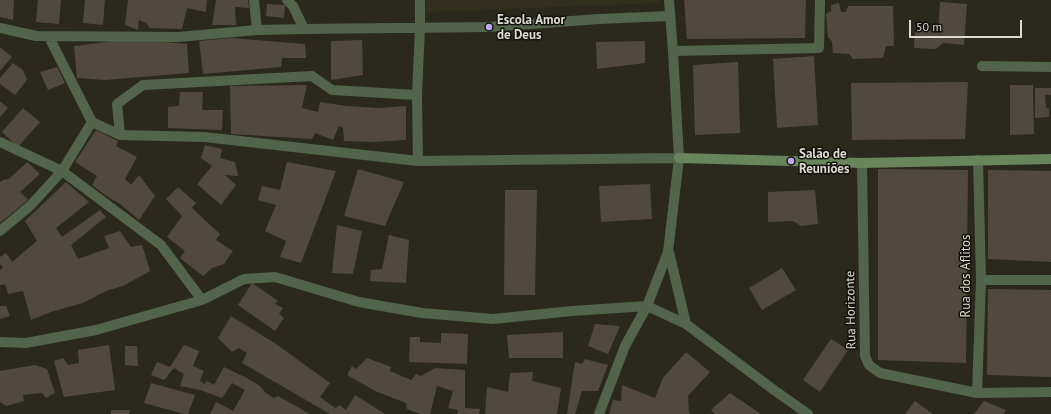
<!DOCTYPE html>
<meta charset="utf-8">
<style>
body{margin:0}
#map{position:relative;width:1051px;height:414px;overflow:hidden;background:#2a291c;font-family:"PT Sans",sans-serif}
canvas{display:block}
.scale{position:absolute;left:909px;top:20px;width:113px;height:18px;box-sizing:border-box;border:2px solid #dbdbd2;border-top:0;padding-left:5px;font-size:12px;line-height:14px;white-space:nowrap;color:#dbdbd2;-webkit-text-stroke:3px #12110c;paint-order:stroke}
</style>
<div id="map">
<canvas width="1051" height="414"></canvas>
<div class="scale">50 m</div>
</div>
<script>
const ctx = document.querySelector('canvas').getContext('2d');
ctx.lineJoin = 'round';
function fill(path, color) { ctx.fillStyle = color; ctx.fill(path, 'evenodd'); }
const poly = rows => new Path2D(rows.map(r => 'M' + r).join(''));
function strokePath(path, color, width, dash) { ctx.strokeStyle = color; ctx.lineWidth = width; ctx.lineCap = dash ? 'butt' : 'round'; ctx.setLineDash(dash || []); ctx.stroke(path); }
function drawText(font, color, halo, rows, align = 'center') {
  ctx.font = font + ' "PT Sans",sans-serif'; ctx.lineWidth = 3; ctx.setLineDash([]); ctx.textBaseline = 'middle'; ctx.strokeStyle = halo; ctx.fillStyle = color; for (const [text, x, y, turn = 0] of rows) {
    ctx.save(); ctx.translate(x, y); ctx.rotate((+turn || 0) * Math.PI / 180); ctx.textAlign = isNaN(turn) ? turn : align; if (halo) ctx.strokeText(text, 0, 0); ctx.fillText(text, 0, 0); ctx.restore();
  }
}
fill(poly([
 [426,0,660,0,660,3,426,12]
]), '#32301d');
fill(poly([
 [0,0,14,0,13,20,0,17],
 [38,0,61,0,59,24,36,22],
 [85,0,105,0,103,25,83,23],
 [128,0,207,0,206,12,187,8,182,29,150,28,146,23,139,20,138,30,125,25],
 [216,0,248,0,249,8,235,7,236,25,212,25],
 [684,0,806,0,805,38,687,39],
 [940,2,967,4,964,45,943,43,936,49,914,48,915,30,938,31],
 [839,3,841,12,846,12,848,6,893,6,894,46,886,46,883,58,853,59,849,54,833,53,832,42,828,37,826,14,831,11,831,5],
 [267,4,285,5,284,18,266,16],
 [231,38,305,44,306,58,282,58,281,67,203,74,199,41],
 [362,40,363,75,331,80,331,41],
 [115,41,164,42,187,44,189,73,105,80,77,78,74,46],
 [645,41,645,63,597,69,596,42],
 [0,47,12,57,0,71],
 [814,56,818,125,777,128,773,59],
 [738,62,740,133,695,135,693,65],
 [13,63,23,70,27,80,15,95,0,84,0,78],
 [57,67,65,83,48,90,40,72],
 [968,82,965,139,852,140,851,83],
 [307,85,302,108,318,112,320,102,346,106,379,108,406,106,406,140,372,142,344,141,343,128,339,126,333,140,315,133,312,139,231,134,230,86],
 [1010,85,1033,85,1034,134,1010,135],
 [1035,88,1051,88,1051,95,1045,95,1046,108,1049,108,1049,117,1035,118],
 [180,92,203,92,202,110,223,110,222,130,168,128,168,107,179,106],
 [0,101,8,108,0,117],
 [23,108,40,122,18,147,2,132],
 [96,130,118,141,116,146,137,157,125,179,131,185,139,175,155,196,139,220,120,204,108,197,92,185,97,176,75,162],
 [205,145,222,149,220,158,235,162,238,176,225,175,236,185,221,205,197,184,212,166,201,158],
 [27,162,40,174,20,192,28,200,0,223,0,182,3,180,9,179],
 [287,162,336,171,301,263,280,257,286,241,265,231,276,205,258,200,262,186,280,190],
 [358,169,404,182,385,226,344,216],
 [878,169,968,170,966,363,878,360],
 [988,170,1051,171,1051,262,988,259],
 [66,182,89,202,56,228,62,237,100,210,106,217,71,245,78,259,109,248,104,236,120,231,131,247,142,245,150,271,123,286,106,291,83,303,51,312,31,320,23,291,8,294,5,284,0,285,0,270,3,268,0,264,0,257,6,253,12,262,37,241,25,221],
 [650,184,652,219,601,222,599,186],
 [178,187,196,203,192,208,220,234,216,240,233,251,224,264,212,268,203,276,180,258,185,251,167,237,182,216,166,199],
 [505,190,537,190,535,295,504,295],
 [815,190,818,224,801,226,793,221,768,222,768,192],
 [337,225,362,231,353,274,332,273],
 [389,235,409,240,406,283,370,281,371,270,382,269],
 [782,268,796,290,762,310,749,288],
 [252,283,278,301,275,304,283,308,279,314,284,318,275,331,238,305],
 [988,289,1051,290,1051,377,987,375],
 [0,306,6,306,10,316,0,319],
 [231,316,276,344,330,383,320,397,335,408,340,405,346,410,355,395,385,414,330,414,242,363,247,353,239,348,232,352,218,338],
 [595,324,620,326,608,354,588,346],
 [563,332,563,358,509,358,507,335],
 [441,333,468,334,467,364,409,362,410,337,420,337,420,342,441,343],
 [831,339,848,350,820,392,803,380],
 [109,345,115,390,64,397,54,361,63,358,68,365,79,363,78,350],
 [184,345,199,351,193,366,204,371,200,381,204,384,207,381,214,385,224,367,245,377,260,386,266,393,274,398,278,396,310,414,210,414,216,402,233,411,245,390,232,383,222,398,200,390,180,386,184,374,174,368,164,380,151,375,157,362,170,367],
 [125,346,137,346,138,366,125,365],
 [686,352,710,372,688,396,689,412,691,414,609,414,613,400,621,401,622,385,655,398,663,378],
 [367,358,391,367,390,371,411,380,416,374,421,376,435,368,465,370,465,408,480,409,479,414,457,414,458,410,448,408,453,391,437,386,430,414,420,414,407,409,406,403,375,391,347,375,352,366,356,369],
 [585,359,608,365,598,391,582,391,575,414,567,414,575,362,582,364],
 [35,365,47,369,55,393,46,398,42,393,23,395,24,401,6,406,0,402,0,371],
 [533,372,532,381,561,388,557,414,485,414,487,387,508,392,510,373],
 [151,383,195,395,188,414,184,414,144,403],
 [730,393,761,414,715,414,711,410],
 [915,401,933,414,905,414],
 [984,401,1006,410,1004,414,974,414],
 [111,410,130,410,129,414,111,414]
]), '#52493e');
strokePath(poly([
 [254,0,257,30],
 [287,0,293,6,304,29,489,27,599,19,670,16],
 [0,28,36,36,178,37,257,30,304,29],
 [49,37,92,122,120,135,204,137,418,161,679,158],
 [673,51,819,48,820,0],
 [982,66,1051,67],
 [120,135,117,104,143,85,312,76,332,90,417,95],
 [0,142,62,171,161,245,202,300],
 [418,161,417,95,420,27,420,0],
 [862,163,865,356,869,365,880,373,977,393,1051,392],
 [0,231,31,205,62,171,92,122],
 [669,252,686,324],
 [981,280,1051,280],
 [0,342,26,343,96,330,202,300,244,279,275,277,359,302,422,313,493,319,572,311,647,306,686,324,774,390,808,414],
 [977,393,981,280,978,160],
 [599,414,625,346,647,306,668,252,679,158,673,51,669,0]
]), '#52644a', 10);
strokePath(poly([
 [679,158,862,163,1051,159]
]), '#69855b', 10);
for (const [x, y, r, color] of [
 [489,27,4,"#c3a7f2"],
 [791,161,4,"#c3a7f2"]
]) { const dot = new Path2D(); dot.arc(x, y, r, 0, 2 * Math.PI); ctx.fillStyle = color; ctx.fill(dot); strokePath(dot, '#12110c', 1.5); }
drawText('bold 13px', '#dbdbd2', '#12110c', [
 ["Escola Amor",497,20],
 ["de Deus",497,35],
 ["Salão de",799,154],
 ["Reuniões",799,169]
], 'left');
drawText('13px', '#dbdbd2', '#12110c', [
 ["Rua dos Aflitos",966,276,-90],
 ["Rua Horizonte",851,310,-91]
]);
</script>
